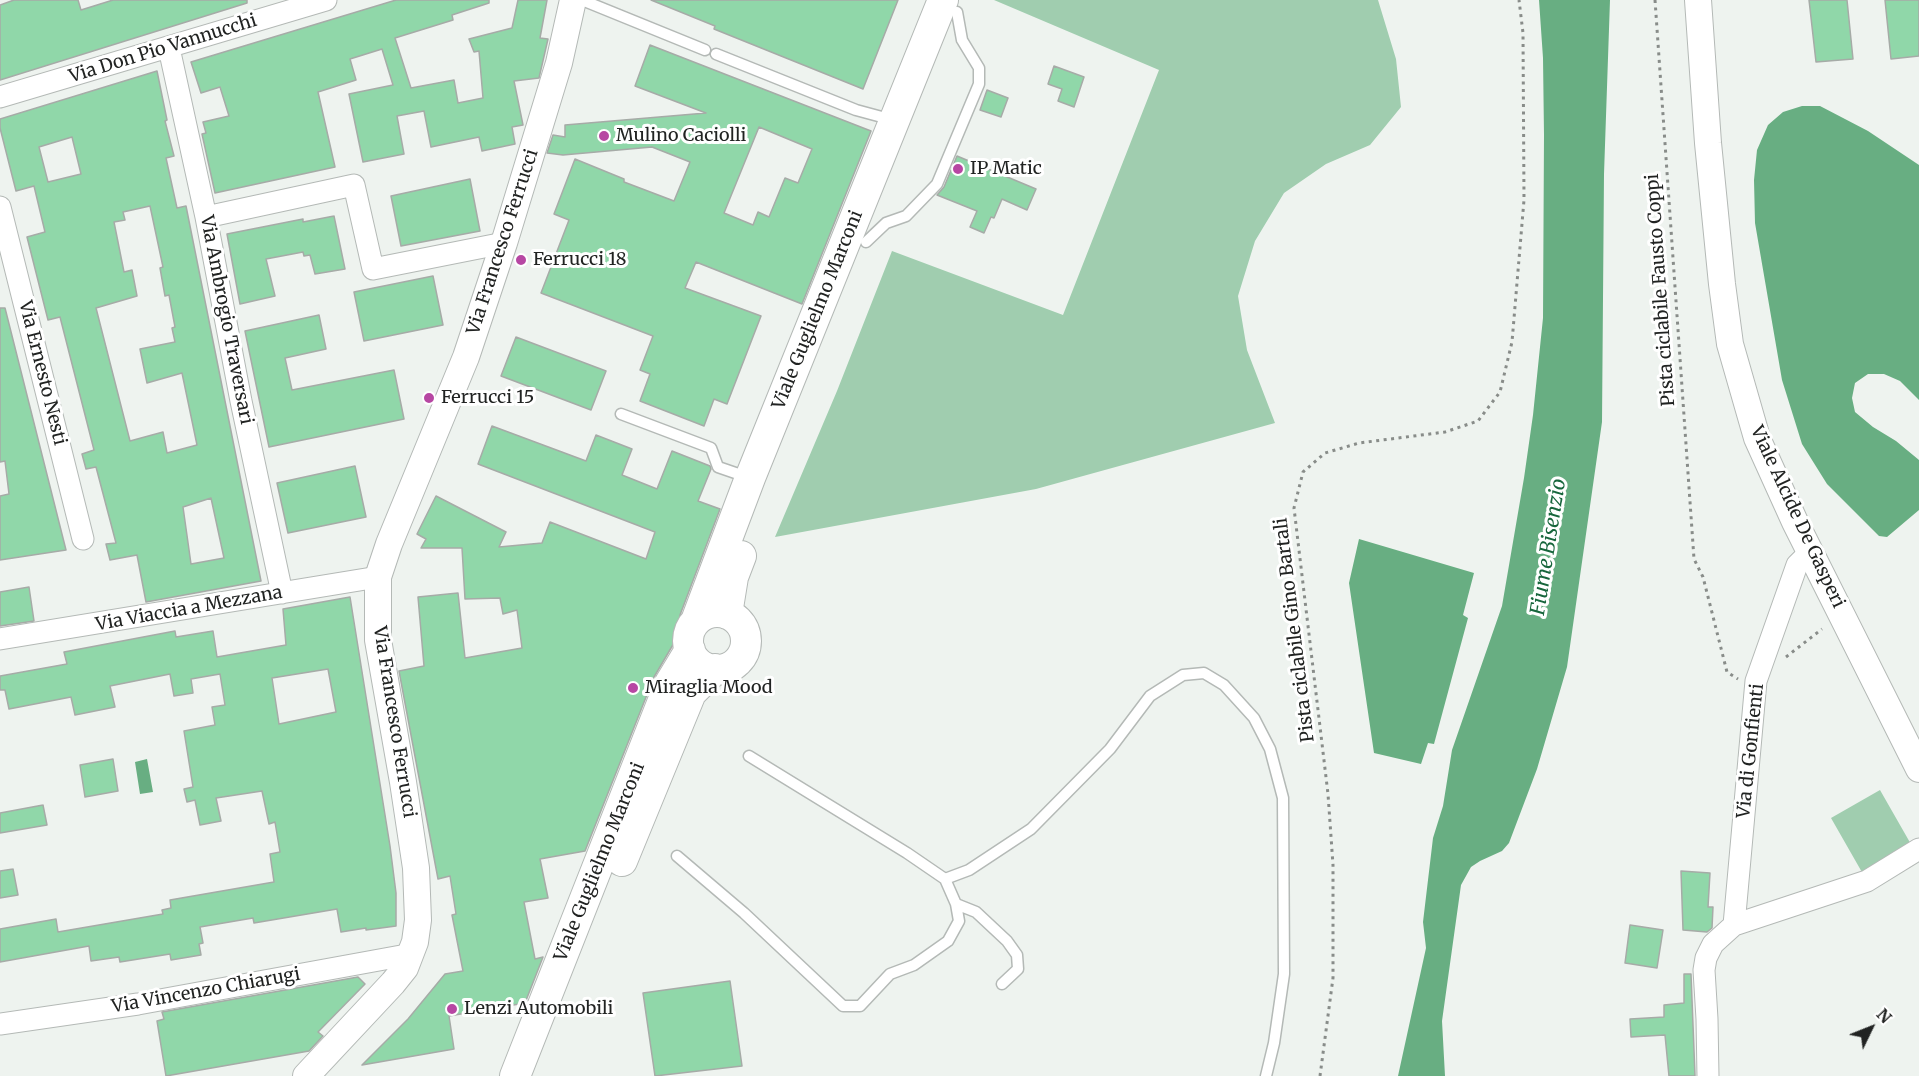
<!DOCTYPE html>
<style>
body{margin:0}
#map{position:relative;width:1919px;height:1076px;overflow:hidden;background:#eef3ef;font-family:Merriweather,serif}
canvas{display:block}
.north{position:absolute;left:1841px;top:998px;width:60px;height:60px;-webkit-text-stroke:4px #fff;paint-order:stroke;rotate:47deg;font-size:16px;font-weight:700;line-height:24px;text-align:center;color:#212322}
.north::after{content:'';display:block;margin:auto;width:21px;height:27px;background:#212322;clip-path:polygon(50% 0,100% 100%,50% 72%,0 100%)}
</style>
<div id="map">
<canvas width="1919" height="1076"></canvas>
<div class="north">N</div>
</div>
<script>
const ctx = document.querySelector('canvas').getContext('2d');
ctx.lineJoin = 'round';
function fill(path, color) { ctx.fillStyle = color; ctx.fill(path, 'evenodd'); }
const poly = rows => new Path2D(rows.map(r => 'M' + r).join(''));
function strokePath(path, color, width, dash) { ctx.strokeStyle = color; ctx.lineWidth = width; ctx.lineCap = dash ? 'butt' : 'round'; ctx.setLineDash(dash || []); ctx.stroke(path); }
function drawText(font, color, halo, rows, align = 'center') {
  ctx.font = font + ' Merriweather,serif'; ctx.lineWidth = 6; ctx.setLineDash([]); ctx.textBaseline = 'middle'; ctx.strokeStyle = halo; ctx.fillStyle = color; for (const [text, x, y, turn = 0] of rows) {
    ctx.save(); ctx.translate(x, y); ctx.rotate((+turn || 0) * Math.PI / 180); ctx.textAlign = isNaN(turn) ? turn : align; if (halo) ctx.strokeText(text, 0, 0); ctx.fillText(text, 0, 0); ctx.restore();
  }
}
fill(poly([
 [994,0,1378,0,1396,59,1401,107,1370,145,1326,164,1284,193,1255,241,1238,296,1247,350,1275,423,1036,489,775,537,837,391,892,251,1063,315,1159,70],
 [1880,790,1912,846,1863,874,1831,818]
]), '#a0cdaf');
fill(poly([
 [1539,0,1610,0,1604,174,1602,422,1567,667,1537,769,1509,843,1502,851,1480,861,1471,867,1461,885,1442,1021,1445,1076,1398,1076,1426,948,1423,922,1433,838,1443,806,1452,750,1502,606,1524,478,1533,415,1543,318,1544,135,1543,58],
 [1802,106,1820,106,1868,131,1919,165,1919,400,1900,381,1884,374,1868,374,1855,383,1852,398,1855,412,1873,427,1896,441,1919,460,1919,510,1887,537,1879,536,1827,484,1802,444,1782,380,1755,223,1754,180,1757,150,1768,125,1783,112],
 [1359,539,1474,573,1463,615,1468,618,1434,744,1428,743,1421,764,1374,753,1349,583],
 [147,759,153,792,140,794,135,762]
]), '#68ae82');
const building = poly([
 [14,0,78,0,81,10,113,0,247,0,247,3,0,80,0,5,14,0],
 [396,0,489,0,489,3,452,15,453,20,395,38,411,88,454,80,458,103,483,98,479,51,474,52,469,39,512,28,518,0,547,0,540,38,548,39,539,78,514,81,523,125,512,127,515,144,482,151,479,137,431,147,424,111,397,116,404,154,363,162,349,94,393,85,382,49,350,59,356,80,318,92,335,167,215,193,202,134,206,133,203,122,229,116,220,87,201,93,191,62,396,0],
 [651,0,898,0,863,89,714,29,715,26,651,0],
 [1809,0,1847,0,1853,59,1816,62,1809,0],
 [1885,0,1919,0,1919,56,1891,59,1885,0],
 [650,45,871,131,802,304,696,262,685,288,761,316,727,404,714,399,704,426,640,401,650,374,640,370,653,336,541,293,569,220,554,214,575,159,624,179,624,182,674,201,690,162,652,147,563,155,547,153,553,135,565,137,565,125,706,113,635,86,650,45],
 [759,127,812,149,798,183,785,178,769,217,758,212,753,225,724,213,759,127],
 [1054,66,1084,77,1074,107,1058,101,1062,89,1048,84,1054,66],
 [157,71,167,120,165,121,174,156,166,158,177,208,186,206,261,581,146,602,137,555,110,560,106,544,116,543,96,467,86,469,82,454,94,450,60,317,48,320,27,237,45,232,34,186,16,191,0,128,0,119,157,71],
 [72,137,81,174,48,182,39,147,72,137],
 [150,206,163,267,160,268,165,296,169,295,175,327,172,328,175,342,140,349,147,383,182,373,197,445,167,453,163,432,130,441,96,308,137,296,132,270,124,272,114,222,125,220,123,212,150,206],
 [211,498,224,558,191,564,183,507,211,498],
 [987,90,1008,98,1001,117,980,110,987,90],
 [957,156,1036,189,1027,210,1002,199,994,218,991,217,984,233,970,227,977,211,937,195,944,187,957,156],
 [470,179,480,231,401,246,391,196,470,179],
 [334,216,345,269,315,274,310,255,304,256,303,252,266,259,275,296,240,304,227,234,303,219,303,222,334,216],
 [433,276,443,325,364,341,354,292,433,276],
 [0,308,5,308,66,550,0,560,0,496,9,494,5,461,0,462,0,308],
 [319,315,326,349,285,358,292,390,394,370,404,419,269,447,245,331,319,315],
 [516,337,606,371,591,410,501,376,516,337],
 [492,426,586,461,596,435,632,449,622,475,657,489,672,451,710,466,711,469,698,501,720,509,680,615,680,627,674,643,654,677,585,851,540,859,548,898,524,902,535,959,543,957,525,1003,449,1016,454,1049,362,1065,408,1019,445,974,463,971,452,915,456,914,450,876,438,879,399,671,424,666,418,597,458,593,465,658,522,648,517,610,503,614,500,598,465,599,462,548,421,548,426,539,417,534,436,496,506,532,499,547,542,543,550,522,646,559,655,532,478,464,492,426],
 [355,466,366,517,288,533,277,483,355,466],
 [29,587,34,621,0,626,0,592,29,587],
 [350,597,390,846,396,893,396,926,366,930,366,928,341,932,337,909,254,923,253,918,200,927,203,943,199,944,201,955,171,960,170,954,120,962,119,957,91,961,89,946,0,962,0,929,56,919,58,932,163,914,162,910,171,908,170,900,274,882,270,854,280,852,275,822,269,824,262,791,216,798,221,821,200,825,195,800,187,802,184,789,193,787,184,731,215,725,212,707,225,705,220,674,191,679,193,693,174,696,170,674,110,686,115,707,75,715,71,697,9,709,5,690,0,690,0,676,67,664,64,652,175,631,176,637,213,631,217,657,286,645,283,609,350,597],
 [328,669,336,712,279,724,272,678,328,669],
 [113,759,118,791,85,797,80,765,113,759],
 [43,805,47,825,0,833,0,813,43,805],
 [13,869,18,895,0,898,0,871,13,869],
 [1681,871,1710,873,1708,907,1713,907,1712,928,1707,932,1683,930,1681,871],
 [1630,925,1663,930,1657,968,1625,963,1630,925],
 [1684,974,1691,974,1695,1076,1669,1076,1665,1035,1631,1037,1630,1019,1664,1017,1664,1005,1684,1003,1684,974],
 [358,977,365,984,318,1032,323,1036,309,1051,166,1076,157,1021,164,1019,162,1012,358,977],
 [730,981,742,1066,655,1076,643,993,730,981]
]);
fill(building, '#90d7a9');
strokePath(building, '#a6aba7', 1.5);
const service = poly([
 [582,0,705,50],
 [716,54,856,110,893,120],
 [866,242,886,223,906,216,937,184,979,84,979,68,962,40,957,12],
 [621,414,711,448,718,467,747,477],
 [677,856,744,913,843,1006,860,1006,890,974,914,965,948,941,959,921,956,904,945,879,907,853,749,756],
 [945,879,969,870,1031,829,1110,749,1150,696,1183,675,1204,673,1224,685,1254,718,1270,749,1283,798,1284,974,1274,1043,1266,1076],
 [956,904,976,912,1007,941,1017,955,1018,969,1002,984]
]);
const minor = poly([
 [169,48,206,217,241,401,282,593],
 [0,97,326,0],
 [0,207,83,539],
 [206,217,354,185,373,269,504,243],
 [0,639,378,577],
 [1734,925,1756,681,1797,565,1810,552],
 [0,1024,138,1004,412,954],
 [1708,1076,1707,1019,1704,970,1706,958,1713,944,1734,925,1867,881,1919,849]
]);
const tertiary = poly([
 [1698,0,1708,143,1722,284,1730,344,1757,438,1795,522,1919,769],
 [306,1076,393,983,405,968,415,942,418,920,416,868,403,782,378,640,378,577,389,544,466,357,504,243,559,63,573,0]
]);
const secondary = poly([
 '688 641a29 29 0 1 1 58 0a29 29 0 1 1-58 0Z',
 [727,614,733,577,741,556],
 [696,621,750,478,943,0],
 [622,861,691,693,715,669],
 [515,1076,670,683,690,650]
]);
strokePath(service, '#b4b9b6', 13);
strokePath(minor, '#b4b9b6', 23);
strokePath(tertiary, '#b4b9b6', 28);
strokePath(secondary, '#b4b9b6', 32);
strokePath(poly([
 [1655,0,1694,559,1703,577,1727,672,1738,679],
 [1786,657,1822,629],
 [1320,1076,1333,978,1333,865,1328,794,1294,508,1303,472,1325,453,1359,443,1445,432,1478,421,1500,392,1512,342,1524,200,1523,33,1519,0]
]), '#888c89', 3, [3, 4.5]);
strokePath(service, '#fff', 10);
strokePath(minor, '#fff', 21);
strokePath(tertiary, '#fff', 26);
strokePath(secondary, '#fff', 30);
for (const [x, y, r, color] of [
 [604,136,6,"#b747a3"],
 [958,169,6,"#b747a3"],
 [521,260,6,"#b747a3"],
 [429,398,6,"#b747a3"],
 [633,688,6,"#b747a3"],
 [452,1009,6,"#b747a3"]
]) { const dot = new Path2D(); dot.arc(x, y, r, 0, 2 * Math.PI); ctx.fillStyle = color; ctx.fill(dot); strokePath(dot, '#fff', 2); }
drawText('18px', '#212322', '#fff', [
 ["Via Don Pio Vannucchi",163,49,-17],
 ["Via Francesco Ferrucci",503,242,-72],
 ["Pista ciclabile Fausto Coppi",1661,290,-94],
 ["Viale Guglielmo Marconi",818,310,-68],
 ["Via Ambrogio Traversari",226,320,79],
 ["Via Ernesto Nesti",42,373,76],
 ["Viale Alcide De Gasperi",1797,517,65],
 ["Via Viaccia a Mezzana",189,609,-10],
 ["Pista ciclabile Gino Bartali",1295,630,-97],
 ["Via Francesco Ferrucci",394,722,81],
 ["Via di Gonfienti",1751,751,-84],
 ["Viale Guglielmo Marconi",600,862,-68],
 ["Via Vincenzo Chiarugi",206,991,-10]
]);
drawText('18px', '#212322', '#fff', [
 ["Mulino Caciolli",616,136],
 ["IP Matic",970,169],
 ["Ferrucci 18",533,260],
 ["Ferrucci 15",441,398],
 ["Miraglia Mood",645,688],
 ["Lenzi Automobili",464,1009]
], 'left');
drawText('italic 20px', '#17663c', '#fff', [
 ["Fiume Bisenzio",1549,547,-81]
]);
</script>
